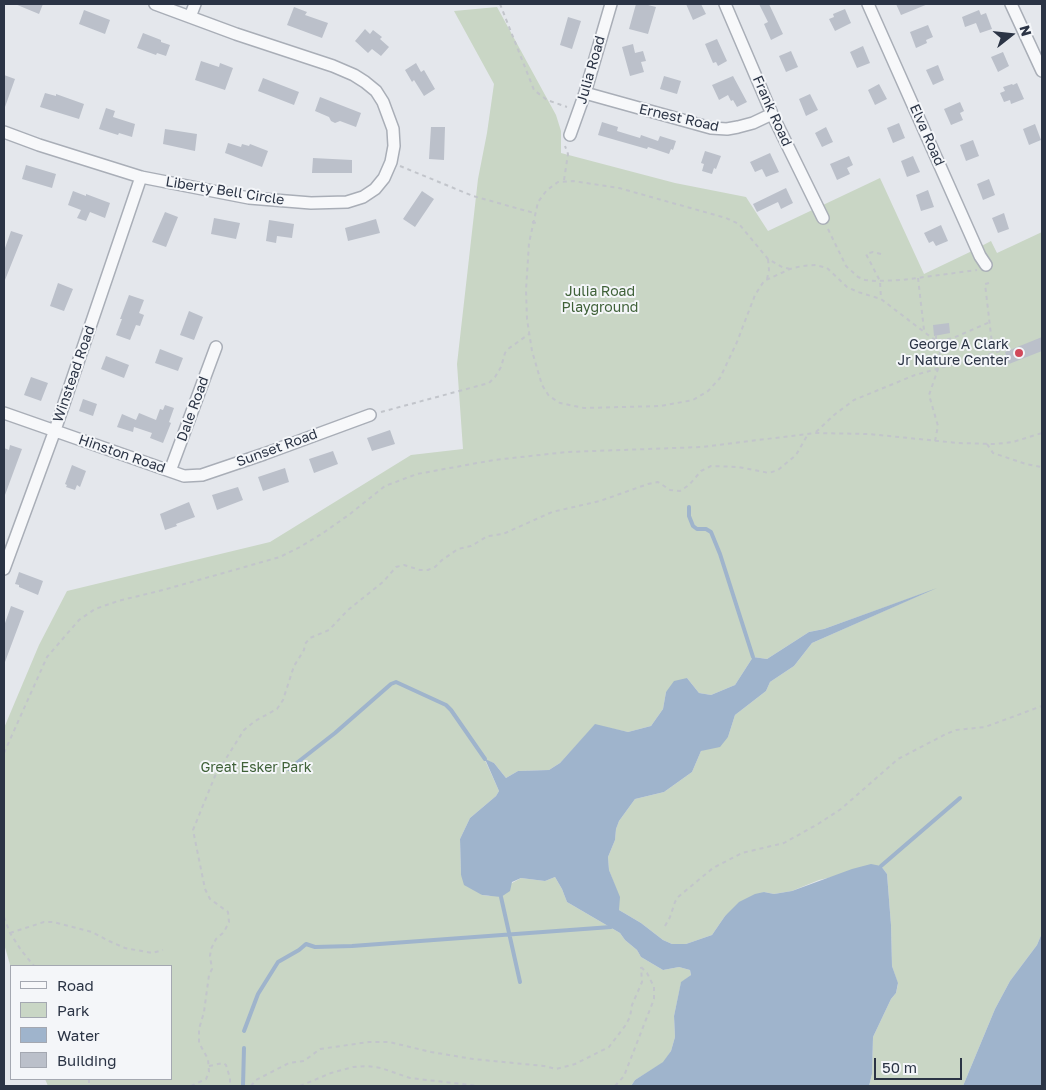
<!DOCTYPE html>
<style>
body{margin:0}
#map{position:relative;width:1046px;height:1090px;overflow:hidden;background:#e4e7ec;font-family:"Golos Text",sans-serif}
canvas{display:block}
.frame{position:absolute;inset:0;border:5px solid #2b3445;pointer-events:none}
.legend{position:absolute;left:10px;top:965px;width:162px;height:115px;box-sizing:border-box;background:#f4f6f9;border:1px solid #a4a8b1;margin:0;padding:6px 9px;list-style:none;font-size:15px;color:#2b3445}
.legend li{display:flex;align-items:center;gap:10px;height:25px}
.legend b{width:25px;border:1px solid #a4a8b1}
.north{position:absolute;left:986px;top:10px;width:50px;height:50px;-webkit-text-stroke:4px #f4f6f9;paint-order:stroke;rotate:74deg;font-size:14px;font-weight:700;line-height:20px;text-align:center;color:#2b3445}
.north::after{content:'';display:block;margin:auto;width:18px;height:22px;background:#2b3445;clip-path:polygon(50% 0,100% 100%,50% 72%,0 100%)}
.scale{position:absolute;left:874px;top:1058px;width:88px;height:22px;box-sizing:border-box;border:2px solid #2b3445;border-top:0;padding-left:6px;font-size:15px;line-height:18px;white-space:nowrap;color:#2b3445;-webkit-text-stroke:4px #f4f6f9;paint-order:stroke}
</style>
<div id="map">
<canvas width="1046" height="1090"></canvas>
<div class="frame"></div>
<ul class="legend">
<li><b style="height:6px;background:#f7f8fa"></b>Road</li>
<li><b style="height:14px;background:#c9d6c5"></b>Park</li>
<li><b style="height:14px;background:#9fb4cc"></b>Water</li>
<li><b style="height:14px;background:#bbc0ca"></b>Building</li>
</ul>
<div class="north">N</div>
<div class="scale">50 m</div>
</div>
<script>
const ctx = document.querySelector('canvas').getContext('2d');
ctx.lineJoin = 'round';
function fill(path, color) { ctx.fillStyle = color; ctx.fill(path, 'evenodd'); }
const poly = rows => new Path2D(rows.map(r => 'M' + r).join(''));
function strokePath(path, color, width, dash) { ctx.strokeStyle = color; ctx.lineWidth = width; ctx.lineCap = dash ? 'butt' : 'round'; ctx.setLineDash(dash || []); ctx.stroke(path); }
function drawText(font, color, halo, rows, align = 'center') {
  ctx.font = font + ' "Golos Text",sans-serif'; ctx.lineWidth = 4; ctx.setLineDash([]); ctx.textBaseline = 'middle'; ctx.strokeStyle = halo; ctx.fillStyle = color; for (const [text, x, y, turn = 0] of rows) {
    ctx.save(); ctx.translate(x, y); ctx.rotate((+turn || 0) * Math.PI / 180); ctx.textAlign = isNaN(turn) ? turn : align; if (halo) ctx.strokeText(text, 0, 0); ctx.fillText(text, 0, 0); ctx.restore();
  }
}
fill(poly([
 [497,7,556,115,561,131,561,153,675,183,746,197,768,231,880,178,924,274,972,251,991,241,997,253,1042,232,1042,933,1037,945,1010,981,995,1009,963,1086,869,1086,872,1074,873,1037,891,999,896,993,898,984,892,966,891,925,887,874,881,866,819,880,792,891,774,894,764,892,725,916,712,935,686,944,672,944,663,940,641,923,619,910,619,897,609,870,608,857,615,840,616,829,619,821,635,799,664,792,692,772,701,751,728,737,735,715,766,691,770,682,794,666,812,643,927,592,824,629,809,632,767,659,753,657,735,685,711,695,699,693,687,678,666,692,663,709,651,726,628,732,595,725,560,763,549,770,518,771,506,778,494,763,485,760,499,791,496,796,470,818,460,839,461,875,482,895,489,896,521,878,545,881,555,877,562,889,567,902,620,933,625,940,637,950,641,957,663,970,679,967,690,970,691,975,681,983,674,1016,675,1037,671,1051,664,1062,635,1080,631,1086,48,1086,45,1079,171,1079,171,966,11,966,11,968,4,944,4,728,39,645,67,591,270,542,411,455,463,449,457,364,478,179,487,133,494,84,454,11]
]), '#c9d6c5');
fill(poly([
 [937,588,812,643,794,666,770,682,766,691,735,715,728,737,720,747,701,751,692,772,664,792,635,799,619,821,616,829,615,840,608,857,609,870,620,897,619,910,641,923,663,940,672,944,686,944,712,935,725,916,739,902,755,894,764,892,774,894,792,891,852,869,871,864,881,866,887,874,891,925,892,966,898,983,896,993,891,999,873,1037,872,1074,869,1086,631,1086,635,1080,663,1062,671,1051,675,1037,674,1016,681,982,691,975,690,970,679,967,663,970,641,957,637,950,625,940,620,933,567,902,562,889,555,877,545,881,521,878,512,882,510,891,501,897,482,895,464,885,461,875,460,839,470,818,496,796,499,791,485,759,494,763,506,778,518,771,549,770,560,763,595,724,628,732,651,726,663,709,666,692,674,681,687,678,699,693,711,695,735,685,753,657,767,659,809,632,824,629],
 [1042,933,1042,1086,963,1086,995,1009,1010,981,1037,945]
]), '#9fb4cc');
strokePath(poly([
 [689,507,689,516,693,526,697,529,706,529,711,532,720,554,753,657],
 [289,769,335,733,391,684,396,682,446,705,451,710,485,759],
 [881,866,960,798],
 [501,897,520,982],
 [244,1031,258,994,278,962,299,950,306,944,315,947,352,946,611,927],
 [243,1086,244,1048]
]), '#9fb4cc', 4);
fill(poly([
 [15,4,43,4,39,14],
 [636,4,644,4,656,7,648,34,629,29],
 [686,4,701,4,706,14,693,20],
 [759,4,769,4,783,34,771,40,764,24,768,22],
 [896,4,928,4,901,15],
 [294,7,307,12,305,15,328,23,322,38,287,25],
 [845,9,851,23,835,31,829,19,834,17,833,14],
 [84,10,110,20,105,34,79,24],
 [979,10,981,15,986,13,992,29,980,33,976,23,965,27,962,17],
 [568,17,581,21,572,49,560,45],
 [928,25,933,37,926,40,927,43,916,48,910,32],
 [365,29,370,34,373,30,382,37,380,39,389,47,381,56,372,49,368,53,355,41],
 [143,33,161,40,161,42,170,45,166,56,157,53,156,55,137,48],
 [717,39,727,61,718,66,716,62,713,63,705,44],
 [633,44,635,53,643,51,646,61,641,62,644,72,630,76,622,47],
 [863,46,870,63,857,68,850,52],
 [791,51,798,67,786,72,779,56],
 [1003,52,1009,66,998,72,991,57],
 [201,61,219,67,220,63,233,68,225,90,195,80],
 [416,63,421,72,424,70,435,89,424,96,414,80,412,82,405,70],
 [938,65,944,80,933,85,926,70],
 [4,75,15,79,5,107,4,107],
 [664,76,681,81,677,94,660,89],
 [733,76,747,102,737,107,733,100,731,101,728,95,719,100,712,85],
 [263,78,299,92,294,105,258,91],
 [1017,83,1024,99,1011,104,1010,100,1004,102,1000,93,1005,91,1003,87,1012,84,1013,85],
 [879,84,887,99,875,105,868,90],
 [45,93,56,96,56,94,84,104,79,119,40,107],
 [810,94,818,110,806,116,799,99],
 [320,97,361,113,356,127,340,121,335,123,331,121,329,117,315,111],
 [960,102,964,111,960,113,963,120,951,125,944,109],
 [106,108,115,111,113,117,135,124,132,137,119,133,118,135,99,129],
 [602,122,618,127,617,131,640,138,641,135,658,141,660,136,676,141,673,150,671,149,669,154,648,147,647,149,598,135],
 [899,123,905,138,893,143,887,128],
 [1035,124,1041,140,1029,145,1023,129],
 [431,127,445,127,444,160,429,159],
 [826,127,833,142,822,147,815,133],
 [165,129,197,134,195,151,163,144],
 [973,140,979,156,966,161,960,145],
 [228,143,241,147,242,144,249,146,250,144,268,151,262,167,225,153],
 [705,151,721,156,716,169,714,168,712,174,702,171,704,164,701,163],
 [770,153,779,172,766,177,762,169,755,172,750,162],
 [849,156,853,165,847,168,850,174,837,180,830,164],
 [913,156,920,172,907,177,901,161],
 [313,158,352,160,352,173,312,173],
 [26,165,56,174,52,188,22,179],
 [989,179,995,195,983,200,977,184],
 [786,188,793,203,781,209,778,202,757,212,753,204],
 [928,190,934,207,921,211,916,195],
 [73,191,86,196,86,194,110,203,105,218,90,212,86,221,77,218,81,210,68,205],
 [422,191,434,199,415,227,403,219],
 [165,212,178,217,166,247,152,242],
 [1004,213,1009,229,998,233,992,218],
 [214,218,240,223,236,239,211,234],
 [376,219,380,233,348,241,345,228],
 [269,220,294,224,292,238,277,236,276,243,266,241],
 [941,225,948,241,936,246,933,241,929,243,924,233],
 [11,231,23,235,5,280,4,251],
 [58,283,73,289,64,311,50,306],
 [129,295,144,300,139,313,144,315,140,326,136,325,130,340,116,335,122,319,120,319],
 [189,311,203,317,194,340,180,335],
 [949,323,950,333,934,336,933,325],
 [1042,337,1042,351,1009,364,1005,352],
 [160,349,183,358,178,371,155,363],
 [106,356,129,365,124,378,101,369],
 [31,377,48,383,41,401,24,395],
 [83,399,97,404,93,416,79,411],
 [165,405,174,408,169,422,171,423,163,443,150,438,152,433,134,427,133,432,117,427,122,414,136,420,139,413,156,420,160,409,163,410],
 [390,430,395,444,372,451,367,438],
 [10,445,22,449,5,495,4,495,4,448,9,450],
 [333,451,338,464,314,473,309,459],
 [72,465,86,471,80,487,77,485,75,490,66,487,67,485,65,484],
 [285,468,289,482,263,491,258,477],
 [238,487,243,500,217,510,212,495],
 [189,502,195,517,176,524,177,526,165,530,160,514],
 [19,572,43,581,38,595,19,587,19,585,15,584],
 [11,606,24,611,5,662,4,626]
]), '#bbc0ca');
const street = poly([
 [725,4,772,114,823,218],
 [868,4,980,256,986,265],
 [1011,4,1042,71],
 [190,17,195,4],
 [585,93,711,128,727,129,738,127,753,123,772,114],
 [4,132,39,145,141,177,249,198,311,203,347,202,363,197,375,189,384,178,391,162,394,146,393,129,383,102,376,91,365,82,354,75,333,66,236,34,155,4],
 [570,135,585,93,611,4],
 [4,413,184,476,202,475,264,454,370,415],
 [170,471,216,347],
 [4,569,55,430,141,177]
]);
strokePath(street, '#a9aeb7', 14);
strokePath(poly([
 [500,4,534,90,547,100,567,107],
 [400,166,473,196,534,213],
 [564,180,568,154,565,146],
 [532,222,538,223],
 [828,229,846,266,858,277,865,280,876,281,902,280,977,270],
 [881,254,873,252,866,254,880,281,881,299],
 [790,269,782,267,768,259,739,224,726,218,619,188,573,181,558,182,547,190,538,202,529,243,526,290,527,319,532,351,542,385,549,396,560,403,584,408,661,406,693,400,708,391,720,378,737,342,755,295,764,281,790,269,802,266,816,265,827,268,847,287,858,292,881,299,932,338,938,341,953,338,990,322],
 [918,278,924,330],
 [767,279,769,270,768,259],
 [989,283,985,284,993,352],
 [936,335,936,340],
 [381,412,489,383,495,377,501,367,505,353,508,349,529,334],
 [816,432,834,415,854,400,915,375,994,353,1008,348],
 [935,441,938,426,929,395,938,369,941,342],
 [987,444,993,453,1026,464,1042,467],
 [4,753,47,657,79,620,95,609,118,601,163,590,280,557,300,547,323,533,350,514,385,486,417,474,494,460,567,452,702,447,815,433,869,434,958,443,995,444,1013,442,1042,433],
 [4,917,10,933,21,950,34,966],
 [665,926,670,917,675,902,678,897,713,868,742,853,784,843,818,824,841,809,898,759,946,734,956,730,985,727,1042,706],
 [10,933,44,922,53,922,92,932,109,941,125,948,152,953,163,950],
 [209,1066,223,1063,226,1065,230,1078,230,1086],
 [89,1079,89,1086],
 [191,1086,206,1079,209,1072,208,1059,199,1043,199,1029,204,1012,209,975,212,969,210,956,211,949,216,939,224,932,229,922,228,912,210,899,205,889,193,830,215,776,244,730,255,721,277,709,283,700,294,666,304,650,305,644,310,638,329,630,348,610,383,582,396,567,404,565,420,570,428,570,435,567,442,560,458,549,471,546,488,536,503,534,552,512,600,501,648,484,658,482,670,490,680,491,689,485,701,471,711,466,738,467,769,473,778,470,796,455,808,434],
 [251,1086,256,1080,289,1063,304,1061,320,1049,369,1042,389,1042,431,1052,473,1059,544,1066,556,1069,575,1064,609,1047,625,1026,630,1017,632,1005,642,982,641,967],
 [300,1086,331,1073,353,1067,367,1066,381,1068,410,1078,479,1086],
 [615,1086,624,1076,654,999,654,987,647,973,641,967]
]), '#c2c5cb', 2, [4, 4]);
strokePath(street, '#f7f8fa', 11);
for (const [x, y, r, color] of [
 [1019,353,5,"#d1495b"]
]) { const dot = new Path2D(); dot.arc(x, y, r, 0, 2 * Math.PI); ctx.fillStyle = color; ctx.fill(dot); strokePath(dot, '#f4f6f9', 2); }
drawText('14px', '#2b3445', '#f4f6f9', [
 ["Julia Road",591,70,-74],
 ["Frank Road",772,111,66],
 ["Ernest Road",679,118,13],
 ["Elva Road",927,135,66],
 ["Liberty Bell Circle",225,191,9],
 ["Winstead Road",74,374,-71],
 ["Dale Road",193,409,-70],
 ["Sunset Road",277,448,-20],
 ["Hinston Road",122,454,19]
]);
drawText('14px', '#3f6138', '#f4f6f9', [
 ["Julia Road",600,292],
 ["Playground",600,308],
 ["Great Esker Park",256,768]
]);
drawText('14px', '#2b3445', '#f4f6f9', [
 ["George A Clark",1009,345],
 ["Jr Nature Center",1009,361]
], 'right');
</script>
